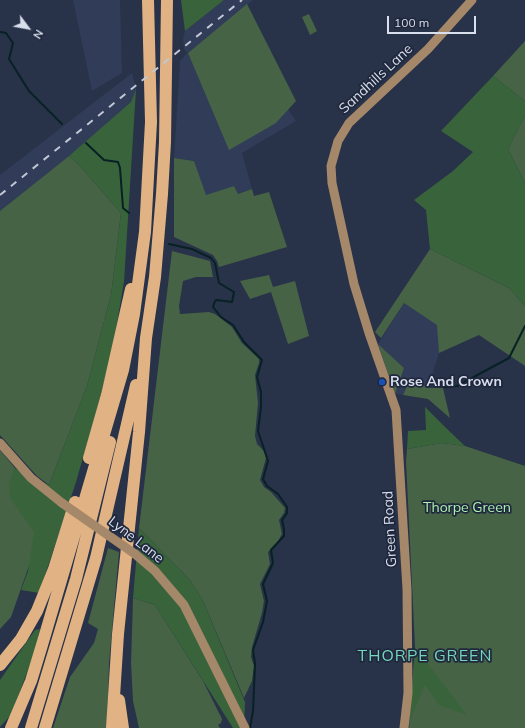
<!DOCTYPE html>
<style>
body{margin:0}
#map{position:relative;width:525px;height:728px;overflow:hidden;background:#283248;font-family:Mulish,sans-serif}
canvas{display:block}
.north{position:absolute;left:8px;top:8px;width:40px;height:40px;-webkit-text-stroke:3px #1f283d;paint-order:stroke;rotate:122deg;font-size:11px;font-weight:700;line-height:16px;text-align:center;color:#d9dfed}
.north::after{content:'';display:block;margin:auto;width:14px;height:18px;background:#d9dfed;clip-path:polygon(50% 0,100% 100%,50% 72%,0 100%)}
.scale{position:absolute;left:387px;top:16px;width:89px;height:18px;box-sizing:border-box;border:2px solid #d9dfed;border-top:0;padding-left:5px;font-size:12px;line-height:14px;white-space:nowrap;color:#d9dfed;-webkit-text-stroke:3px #1f283d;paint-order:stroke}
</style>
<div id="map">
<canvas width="525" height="728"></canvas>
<div class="north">N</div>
<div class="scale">100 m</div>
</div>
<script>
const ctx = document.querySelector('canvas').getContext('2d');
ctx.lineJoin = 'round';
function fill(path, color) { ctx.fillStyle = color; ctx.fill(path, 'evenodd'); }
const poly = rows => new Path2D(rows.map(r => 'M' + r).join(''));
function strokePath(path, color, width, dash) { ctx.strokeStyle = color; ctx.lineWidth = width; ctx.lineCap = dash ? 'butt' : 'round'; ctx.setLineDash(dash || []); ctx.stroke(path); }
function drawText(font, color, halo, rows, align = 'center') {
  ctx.font = font + ' Mulish,sans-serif'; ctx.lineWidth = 3.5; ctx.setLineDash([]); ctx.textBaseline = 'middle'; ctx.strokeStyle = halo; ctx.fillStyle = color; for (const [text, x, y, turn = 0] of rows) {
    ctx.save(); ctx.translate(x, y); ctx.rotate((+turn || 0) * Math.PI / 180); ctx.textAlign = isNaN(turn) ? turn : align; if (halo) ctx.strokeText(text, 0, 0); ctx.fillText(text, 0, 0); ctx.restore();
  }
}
fill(poly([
 [73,0,120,0,122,73,92,91],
 [224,0,253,0,188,53,276,123,288,109,296,121,242,153,252,189,238,194,234,186,205,196,194,161,174,158,180,61,187,53,184,49,183,38,185,31],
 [132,73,136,89,131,102,78,149,0,211,0,175],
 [404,303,438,325,439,353,428,388,411,377,403,395,395,394,404,368,378,344]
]), '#303c58');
fill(poly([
 [247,4,296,101,276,123,229,150,188,53],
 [309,14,317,31,310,35,302,17],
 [525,41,525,101,493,76],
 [525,115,525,183,508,149],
 [69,156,79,165,121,213,111,295,87,386,49,485,37,476,0,435,0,211],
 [174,158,194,161,206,195,234,186,238,194,252,189,254,196,269,192,287,247,219,267,217,261,213,255,174,237],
 [430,249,509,288,525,306,525,366,479,335,439,353,437,325,404,303,381,338,375,332],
 [172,251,210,261,213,277,196,277,183,281,179,306,180,314,209,312,215,314,232,327,242,343,259,359,259,363,255,375,258,403,255,436,257,444,264,451,266,458,260,480,264,487,271,492,285,508,284,513,279,520,282,534,278,541,268,552,270,564,260,584,264,601,262,613,252,647,251,657,254,666,252,681,244,698,203,601,190,580,139,528],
 [269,275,273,287,295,281,309,336,288,344,271,292,250,299,240,281],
 [378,344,404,368,395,394],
 [411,377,428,388,443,388,450,418,428,399,403,395],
 [442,443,465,446,525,466,525,728,409,728,415,647,406,461,407,449],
 [0,450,19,473,44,523,11,617,0,629],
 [108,548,119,552,109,663,107,728,53,728,70,677,94,643,98,629,88,623],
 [133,598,155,605,203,681,222,719,221,723,218,725,220,728,139,728,133,701,131,663]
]), '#466346');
fill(poly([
 [181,0,224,0,185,31],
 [493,76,525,101,525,115,508,149,525,183,525,306,509,288,430,249,426,210,414,200,453,171,473,152,441,131],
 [136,89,124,282,113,346,100,398,76,482,39,593,21,590,28,571,34,532,10,498,9,484,14,468,49,485,51,480,87,386,111,295,121,213,79,165,69,156,131,102],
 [425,407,445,427,465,446,442,443,407,449,408,431,426,430],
 [139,528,190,580,203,601,245,702,244,728,233,728,155,605,133,598],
 [40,629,35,651,11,715,0,727,0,680,35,630],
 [415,647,467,715,439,705,425,685,410,720]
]), '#39643b');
strokePath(poly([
 [0,32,6,33,13,43,9,59,29,91,62,124],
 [86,143,104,160,118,162,120,168,123,208,129,213],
 [169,244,192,249,211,258,215,263,219,283,234,292,232,302,217,300,215,301,213,307,221,317,233,325,244,342,262,360,257,377,261,392,261,407,258,431,268,461,263,479,267,486,278,494,287,507,287,513,282,520,284,529,284,536,271,550,273,563,263,584,267,601,263,622,253,650,255,664,253,711,250,728],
 [444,387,457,386,509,358,525,326]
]), '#072125', 2);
strokePath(poly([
 [0,443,31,478,62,503],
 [135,554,155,571,184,605,245,728],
 [404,728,408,693,407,589,396,410,369,333,354,284,332,183,331,166,338,141,349,123,428,49,472,0]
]), '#a58769', 9);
strokePath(poly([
 [89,458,107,395,131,289],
 [0,665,21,639,37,611,54,569,75,502],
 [119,700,123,728],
 [11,728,31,681,42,645,123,370,134,314,145,232,151,122,148,0],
 [31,728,76,579,110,442],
 [45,728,96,558,136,385],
 [112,728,118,634,139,432,146,338,155,277,162,194,165,142,167,0]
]), '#e1b284', 12);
strokePath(poly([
 [0,195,242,0]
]), '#c1c7d6', 2, [7, 7]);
strokePath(poly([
 [62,503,135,554]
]), '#a58769', 9);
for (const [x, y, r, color] of [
 [382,382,4,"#1a4fb4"]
]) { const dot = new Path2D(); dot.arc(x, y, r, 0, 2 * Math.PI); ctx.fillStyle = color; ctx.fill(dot); strokePath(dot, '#1f283d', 1.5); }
drawText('14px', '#d9dfed', '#1f283d', [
 ["Sandhills Lane",376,79,-43],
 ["Green Road",390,529,-93],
 ["Lyne Lane",136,540,38]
]);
drawText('bold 14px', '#d9dfed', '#1f283d', [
 ["Rose And Crown",390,382]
], 'left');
drawText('14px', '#aff3b1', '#1f283d', [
 ["Thorpe Green",467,508]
]);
ctx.letterSpacing = '1px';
drawText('16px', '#74d5bb', '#1f283d', [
 ["THORPE GREEN",425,656]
]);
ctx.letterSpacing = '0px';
</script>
